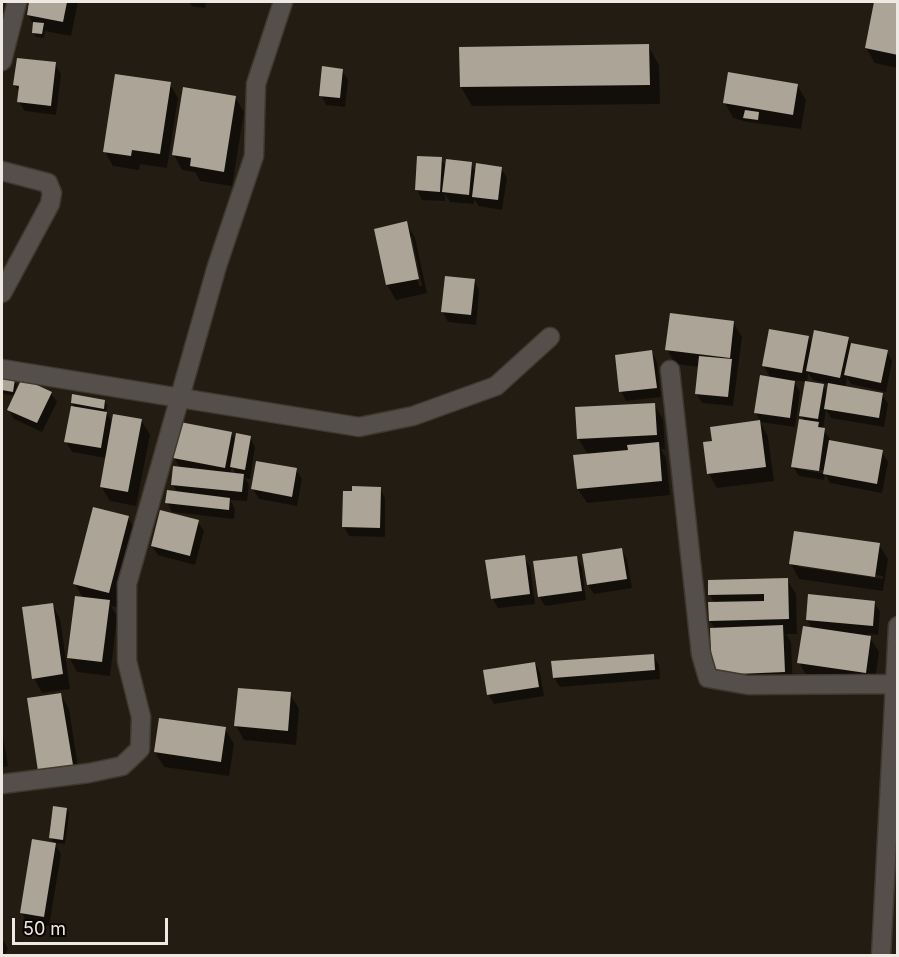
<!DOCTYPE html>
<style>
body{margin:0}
#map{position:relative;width:899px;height:957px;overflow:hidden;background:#231c12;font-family:Inter,sans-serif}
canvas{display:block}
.frame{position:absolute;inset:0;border:3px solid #eee9e2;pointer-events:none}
.scale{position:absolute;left:12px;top:918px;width:156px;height:27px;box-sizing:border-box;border:3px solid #eee9e2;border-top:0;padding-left:8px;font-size:18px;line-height:21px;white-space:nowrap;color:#eee9e2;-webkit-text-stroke:4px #0a0704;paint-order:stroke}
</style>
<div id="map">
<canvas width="899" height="957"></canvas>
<div class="frame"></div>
<div class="scale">50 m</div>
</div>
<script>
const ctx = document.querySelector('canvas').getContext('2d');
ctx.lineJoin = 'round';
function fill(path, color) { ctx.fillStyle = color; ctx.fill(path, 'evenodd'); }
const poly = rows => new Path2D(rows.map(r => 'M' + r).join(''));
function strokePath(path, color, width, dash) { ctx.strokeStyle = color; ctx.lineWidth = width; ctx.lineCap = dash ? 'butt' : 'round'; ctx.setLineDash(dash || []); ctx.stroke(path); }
fill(poly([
 [31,2,78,2,71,36,45,31,44,38,36,37,33,33,34,25,28,15],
 [189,2,206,2,205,8,192,6],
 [876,2,898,2,898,68,875,63,866,48],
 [648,46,659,65,660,104,472,106,461,87,461,48],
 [55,64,61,74,56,115,25,111,19,102,20,94,15,85],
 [342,70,348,80,345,107,326,105,321,95],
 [170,84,178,98,167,168,140,164,139,170,113,166,105,152],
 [797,85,806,100,801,129,747,122,733,118,725,103],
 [235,97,244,112,232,186,200,181,195,172,182,170,174,155],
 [441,159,447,168,471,164,476,172,501,168,507,178,502,210,479,206,474,199,474,204,450,202,445,194,445,201,422,200,417,190],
 [406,223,415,238,427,293,396,300,387,285,376,230],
 [409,237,412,237,422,286,419,286],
 [474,280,479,290,476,325,448,322,443,312],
 [733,322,742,337,733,406,702,403,696,393,699,367,675,364,667,349],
 [808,337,812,346,848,338,851,344,887,352,892,361,886,392,851,384,847,377,845,388,882,394,888,404,884,427,831,418,826,410,823,429,830,439,830,442,882,452,888,462,882,493,830,483,825,474,824,480,799,476,793,467,805,422,801,415,806,382,793,380,800,392,795,427,760,422,768,437,774,481,717,488,709,474,713,442,711,428,761,422,756,413,771,379,764,366],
 [808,373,813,380,829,384,828,394,823,385,807,383],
 [798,466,826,471,826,474,798,469],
 [652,352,657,362,661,397,626,401,621,391],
 [3,379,14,381,17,385,15,393,51,393,57,402,42,432,14,419,9,410,15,396,4,394,2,390],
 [104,401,107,405,106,412,113,424,141,420,150,435,136,506,110,501,101,486,106,458,72,452,66,442,75,408,72,403],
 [654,404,663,419,665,449,661,449,666,458,670,495,587,503,578,489,588,455,578,438],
 [231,433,236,442,250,437,255,447,250,479,245,478,249,485,247,501,230,500,235,509,234,519,172,512,167,502,178,493,173,485,181,469,174,458],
 [232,467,236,474,230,474],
 [296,470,302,479,297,506,259,499,253,489],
 [380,488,385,498,385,537,349,536,344,527],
 [128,517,136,532,117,607,111,606,117,616,110,676,77,672,69,657,83,598,75,584],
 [198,522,204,531,195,565,158,555,152,546],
 [879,545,888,559,883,591,799,579,791,564],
 [799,564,883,576,883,579,799,567],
 [621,549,627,559,632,588,594,594,588,585],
 [524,557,530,567,535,604,498,608,492,598],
 [576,557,582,567,586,600,545,606,539,596],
 [787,580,796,594,797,634,786,634,791,642,793,687,722,689,715,629,710,621,715,604,710,595],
 [874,602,880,612,878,635,868,634,879,652,874,687,807,677,799,662,812,629,807,619],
 [52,604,60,619,70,689,42,693,34,678],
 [653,655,659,665,660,679,560,687,554,677],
 [535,663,540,673,544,696,494,704,488,694],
 [290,694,299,709,296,745,244,740,236,726],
 [61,695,69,709,80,780,48,785],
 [225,729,234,744,229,776,164,767,155,752],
 [2,730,8,766,2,767],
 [67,809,69,813,65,844,54,843,61,854,49,926,27,922,22,913,54,844,51,838],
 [2,938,8,949,4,956,2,956]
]), '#0007');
fill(poly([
 [29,2,67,2,63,22,27,15],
 [874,2,898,2,898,55,865,48],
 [33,22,44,23,42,34,32,33],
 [649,44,650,85,460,87,459,47],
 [17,58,56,62,51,106,17,102,19,86,13,85],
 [322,66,343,69,340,98,319,96],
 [728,72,798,84,793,115,723,103],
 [115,74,171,82,160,154,132,150,131,156,103,152],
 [183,87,236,96,224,172,190,166,191,158,172,155],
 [745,110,759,112,758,120,743,118],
 [417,156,442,157,440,192,415,190],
 [446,159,472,162,469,195,442,192],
 [476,163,502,167,498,200,472,197],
 [407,221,419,279,386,285,374,229],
 [445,276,475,279,471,315,441,312],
 [670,313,734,321,730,358,665,350],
 [769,329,809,336,802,373,762,366],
 [814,330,849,337,840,378,806,371],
 [851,343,888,350,881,383,844,375],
 [652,350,657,388,619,392,615,355],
 [699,356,732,359,728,397,695,394],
 [760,375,795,381,790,418,754,413],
 [2,377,15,379,13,392,2,390],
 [22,378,52,392,37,423,7,410],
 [805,381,824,384,818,419,799,416],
 [828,383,883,393,879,418,824,409],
 [72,394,105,400,104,409,71,403],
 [655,403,657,435,577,439,575,407],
 [71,406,107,412,101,448,64,442],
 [113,414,142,419,128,492,100,487],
 [799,419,819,422,818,427,825,428,819,471,791,467],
 [760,420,766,467,707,474,703,442,712,441,710,427],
 [180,422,232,432,225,468,173,458],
 [236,433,251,436,245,470,230,467],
 [829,440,883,450,877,484,823,474],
 [659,442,662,481,577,489,573,455,628,450,627,445],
 [256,461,297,468,292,497,251,489],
 [173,466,244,474,242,492,171,485],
 [352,486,381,487,380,528,342,527,343,491,352,491],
 [167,490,230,498,229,510,165,503],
 [93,507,129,516,109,593,73,584],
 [160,510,199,520,190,556,151,546],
 [794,531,880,543,875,577,789,564],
 [622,548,627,579,587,585,582,554],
 [525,555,530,594,491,599,485,560],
 [577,556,582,591,538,597,533,561],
 [788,578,789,619,709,621,708,602,764,601,764,594,708,595,708,580],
 [808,594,875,601,873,626,806,620],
 [75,596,110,600,102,662,67,658],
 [53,603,63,674,32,679,22,607],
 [783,625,785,672,712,675,710,628],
 [803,626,871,636,866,673,797,663],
 [654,654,655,670,553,678,551,661],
 [535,662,539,687,487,695,483,670],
 [238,688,291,692,288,731,234,726],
 [61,693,73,765,38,771,27,698],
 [159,718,226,727,221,762,154,752],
 [53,806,67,808,63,840,49,838],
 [32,839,56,843,44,917,20,913]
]), '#aca497');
const minor = poly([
 [2,61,17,2],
 [2,171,48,183,52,193,50,204,2,293],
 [2,369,359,427,413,416,496,386,550,337],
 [670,370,701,654,708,678,748,685,895,684],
 [2,784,89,773,122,766,140,749,141,717,127,661,127,584,217,266,254,156,256,84,283,2],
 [881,956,898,626]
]);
strokePath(minor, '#3f392f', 21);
strokePath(minor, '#544f4b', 18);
</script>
